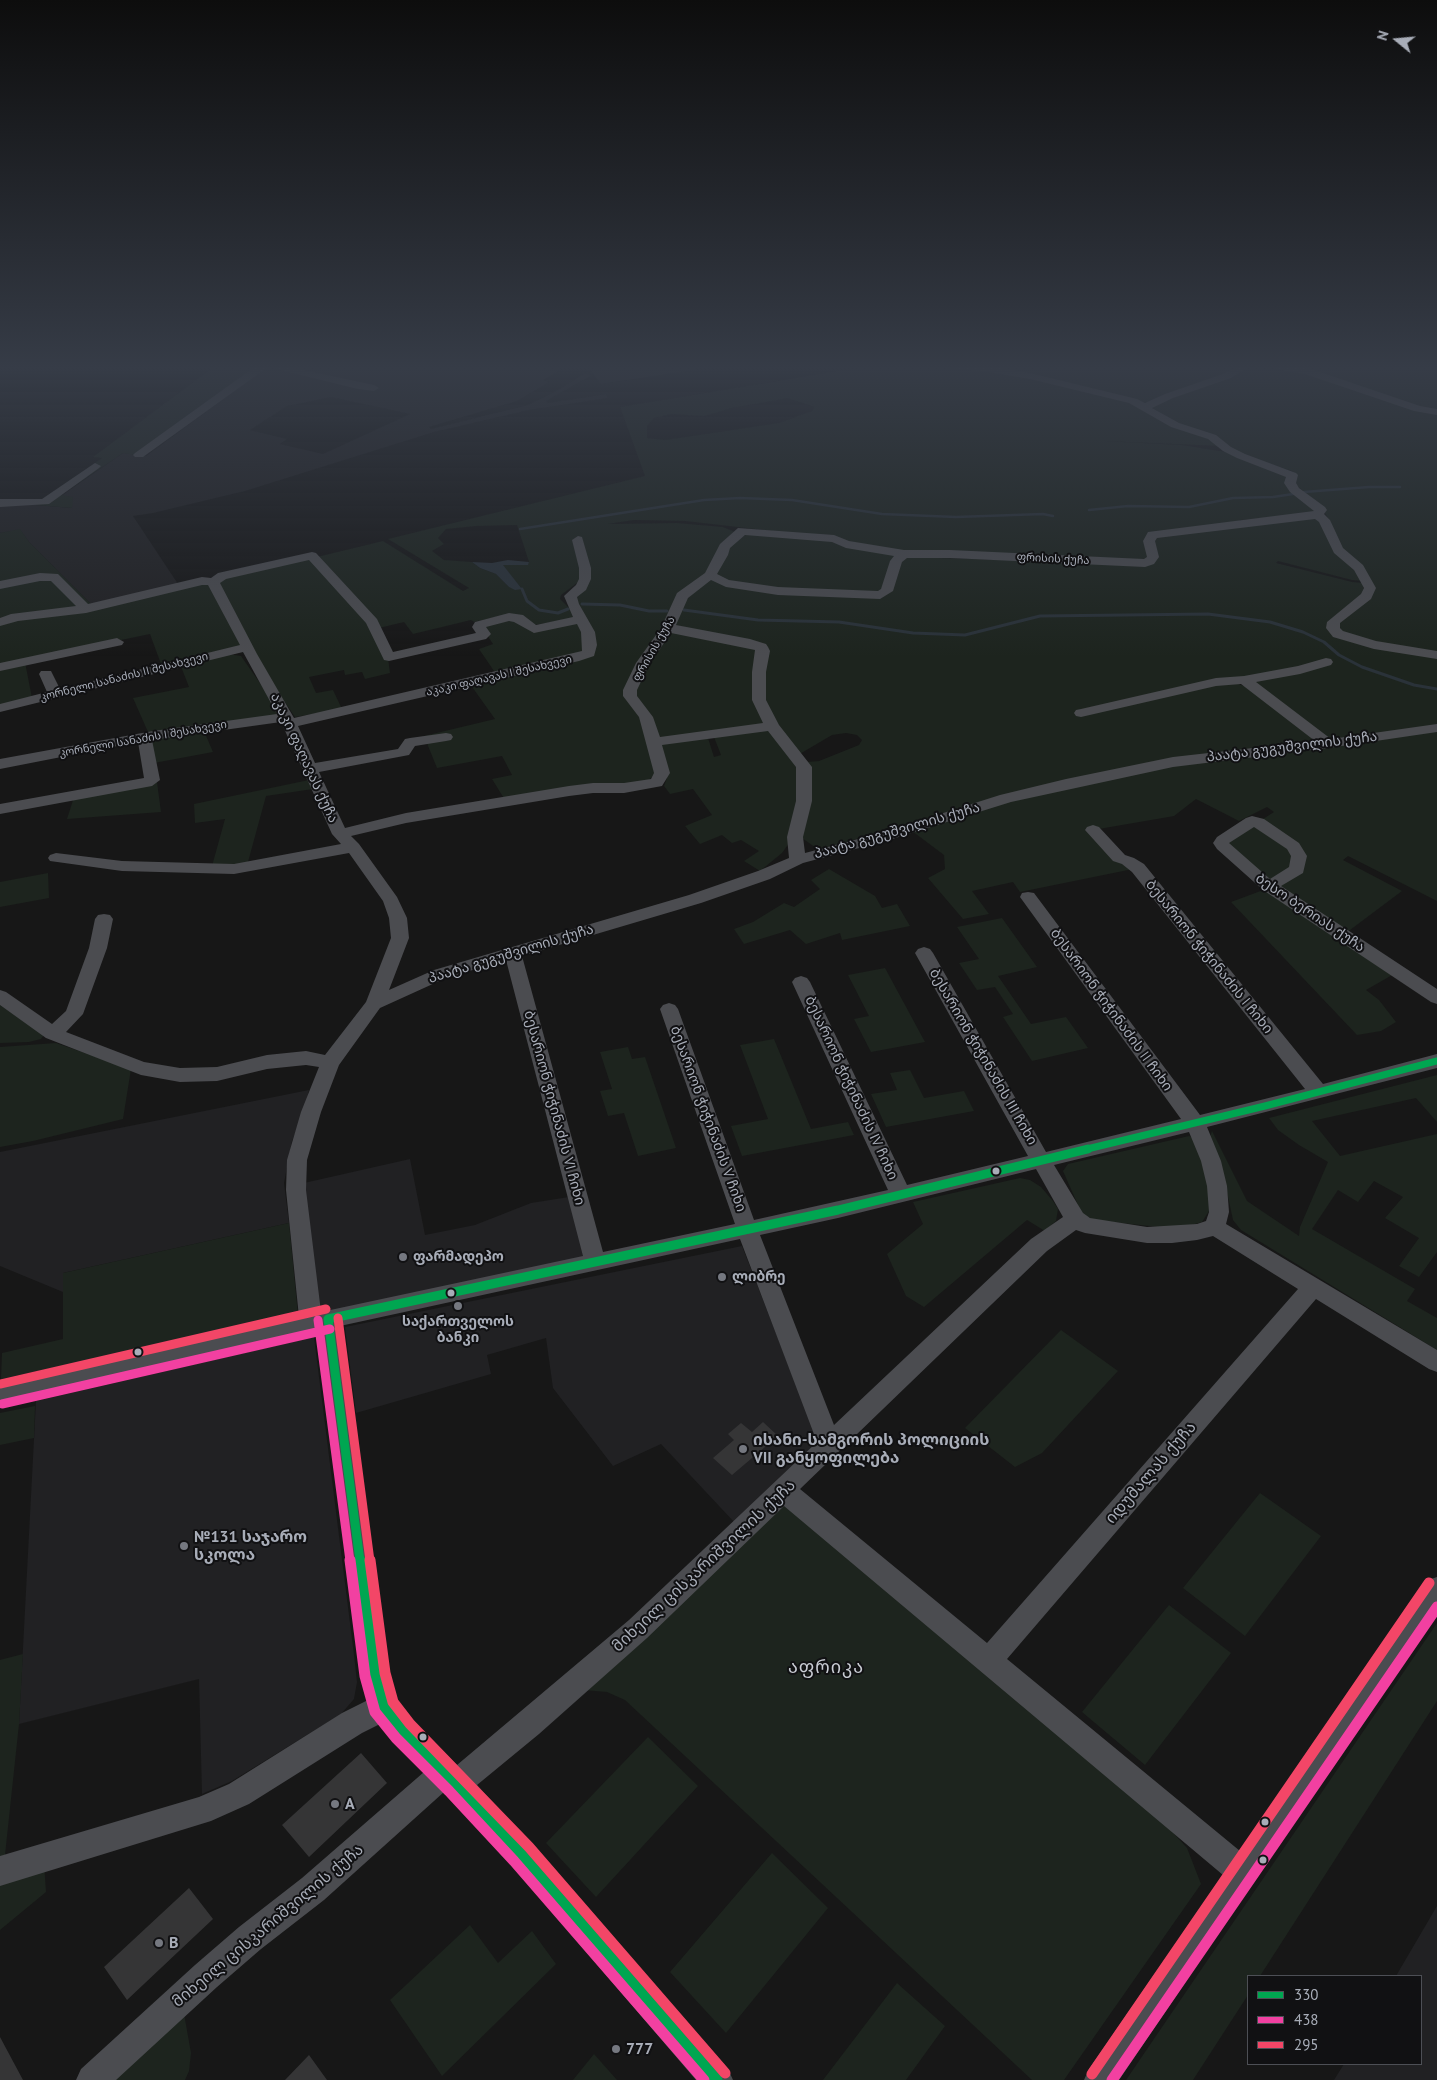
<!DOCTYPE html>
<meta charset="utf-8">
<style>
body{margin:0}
#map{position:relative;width:1437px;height:2080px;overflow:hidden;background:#171717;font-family:"PT Sans",sans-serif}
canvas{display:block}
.legend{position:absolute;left:1247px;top:1975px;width:175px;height:90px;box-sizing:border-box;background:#111113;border:1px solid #4d4f55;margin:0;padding:6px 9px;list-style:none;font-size:15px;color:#a8adb8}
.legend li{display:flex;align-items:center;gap:10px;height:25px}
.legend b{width:25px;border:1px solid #4d4f55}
.north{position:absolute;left:1372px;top:15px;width:50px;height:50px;-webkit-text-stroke:4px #111113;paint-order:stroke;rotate:287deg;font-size:14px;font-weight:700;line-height:20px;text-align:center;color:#a8adb8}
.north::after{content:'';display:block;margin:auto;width:18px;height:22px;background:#a8adb8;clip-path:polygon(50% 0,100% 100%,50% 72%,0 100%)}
</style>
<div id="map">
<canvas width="1437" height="2080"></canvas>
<ul class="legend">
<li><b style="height:6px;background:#00a651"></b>330</li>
<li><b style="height:6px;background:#f240a1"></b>438</li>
<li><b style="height:6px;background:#f34667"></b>295</li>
</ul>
<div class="north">N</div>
</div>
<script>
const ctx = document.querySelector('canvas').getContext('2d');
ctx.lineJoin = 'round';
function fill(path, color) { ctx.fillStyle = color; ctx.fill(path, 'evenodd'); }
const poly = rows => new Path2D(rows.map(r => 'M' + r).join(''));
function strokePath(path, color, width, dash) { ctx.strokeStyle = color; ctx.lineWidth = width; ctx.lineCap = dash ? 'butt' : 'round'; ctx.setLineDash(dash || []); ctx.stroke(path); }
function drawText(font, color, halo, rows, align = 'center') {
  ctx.font = font + ' "PT Sans","Noto Sans Georgian",sans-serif'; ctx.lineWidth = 4; ctx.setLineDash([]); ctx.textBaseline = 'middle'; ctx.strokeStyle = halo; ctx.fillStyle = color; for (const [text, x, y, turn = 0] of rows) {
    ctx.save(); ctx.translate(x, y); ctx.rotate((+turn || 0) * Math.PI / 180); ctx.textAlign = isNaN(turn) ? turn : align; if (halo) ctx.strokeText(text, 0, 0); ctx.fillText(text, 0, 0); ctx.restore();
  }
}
fill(poly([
 [288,366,567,366,543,380,549,382,517,401,429,427,431,429,528,405,558,390,584,374,592,375,546,401,548,403,606,394,608,398,529,410,434,432,245,491,153,513,133,516,178,584,91,604,29,542,20,530,0,533,0,502,72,508,61,496,123,453,146,456,267,367,296,369],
 [331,397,410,414,323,454,280,444,287,439,250,430,287,406],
 [587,366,718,366,601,384],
 [309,1090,305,1108,292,1141,284,1183,289,1223,63,1273,63,1292,0,1266,0,1152],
 [410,1159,425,1235,475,1225,531,1203,569,1197,584,1253,581,1260,318,1314,304,1183],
 [742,1246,814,1431,812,1447,735,1523,661,1444,613,1466,553,1388,546,1338,487,1355,491,1374,356,1413,345,1327],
 [314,1337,354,1655,357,1682,354,1699,341,1714,232,1781,202,1794,199,1679,19,1724,36,1401],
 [1437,1906,1437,2080,1334,2080,1344,2064,1421,2064,1421,1976,1396,1976]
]), '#212123');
fill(poly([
 [215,366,259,366,135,455,123,453,61,495,73,497,72,508,0,502,40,501,102,458,93,457],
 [869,366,949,366,1029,376,1132,402,1202,435,1220,446,1103,441,1182,445,1232,453,1288,474,1288,484,1316,509,1314,514,1240,520,1239,522,1152,534,1150,555,1145,560,903,553,834,538,685,521,634,520,608,524,677,523,723,527,735,532,706,576,664,628,627,687,641,718,655,775,646,782,505,800,492,779,512,775,502,756,437,768,424,736,495,719,470,684,592,655,575,601,581,580,561,595,560,599,579,618,534,625,505,615,474,622,471,620,413,634,404,622,379,628,317,557,383,541,463,591,469,588,388,539,645,476,620,407],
 [788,398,814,407,812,411,779,423,665,440,647,438,647,426,654,418,671,414,704,416,732,408],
 [517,525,529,562,527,565,502,565,522,589,509,587,496,574,480,568,472,562,444,560,432,551,444,544,438,538,446,529,476,526],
 [959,366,1241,366,1224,376,1147,403,1040,377],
 [1248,366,1266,366,1304,372,1437,413,1437,652,1403,648,1342,633,1338,622,1373,589,1341,550,1330,521,1323,510,1294,483,1297,475,1292,471,1248,457,1179,425,1151,407],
 [1282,366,1437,366,1437,410,1417,408],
 [1317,518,1357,569,1364,581,1352,580,1278,561,1276,563,1352,582,1364,583,1363,596,1330,623,1334,634,1437,656,1437,726,1336,740,1327,739,1252,683,1297,669,1215,681,1083,709,1212,684,1235,683,1247,687,1319,743,1170,760,1009,794,819,850,802,838,807,762,819,761,859,745,862,740,857,735,846,733,832,735,798,755,775,725,762,698,768,649,672,624,684,597,709,579,781,594,879,597,904,557,1151,564,1151,537],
 [20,529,29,542,91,604,0,620,0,533],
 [748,533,830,540,898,555,881,592,787,591,734,583,715,574,725,550],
 [303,560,310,560,368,621,388,658,390,673,365,679,362,672,345,675,344,670,309,677,316,693,333,690,342,709,295,717,253,655,219,582,222,578],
 [210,584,241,646,161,664,150,634,0,665,0,624,184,586],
 [512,618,528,627,573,621,580,624,586,652,496,674,479,649,493,644,482,627],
 [669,631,757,648,764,725,663,739,657,737,633,695,634,689],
 [228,654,241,656,283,716,148,732,133,698,189,687,180,664],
 [25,662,32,698,0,705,0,668],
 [769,729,801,767,792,839,782,853,760,871,744,861,759,851,741,840,732,843,722,835,700,844,685,826,712,815,693,789,670,794,664,786,667,778,659,748,663,743,708,738,714,757,721,755,714,737],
 [204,731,213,752,154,763,146,740],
 [1437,731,1437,901,1348,856,1343,860,1402,891,1346,933,1264,880,1227,842,1274,812,1267,807,1239,821,1196,799,1174,816,1099,829,1096,826,1087,828,1133,869,1020,892,1013,882,972,891,989,914,963,919,928,878,945,869,944,855,912,831,1002,802,1173,763],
 [309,780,313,789,266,796,248,862,233,866,212,866,225,819,195,823,194,804],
 [157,782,161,812,67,819,74,797],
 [829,869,875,896,882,908,897,904,910,926,842,940,840,933,806,944,790,930,744,944,734,929,753,922,784,903,794,907,820,889,811,880],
 [48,873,49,898,0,907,0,882],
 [1266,889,1394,974,1366,990,1379,1000,1396,1022,1381,1031,1357,1035,1231,902],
 [1002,918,1037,967,998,976,1031,1024,1066,1017,1088,1048,1032,1061,1003,1017,1013,1014,995,987,977,990,959,963,979,959,957,927],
 [885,968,925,1042,871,1052,854,1019,869,1016,848,975],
 [0,1005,44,1035,41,1039,29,1042,0,1043],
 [774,1039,811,1129,848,1122,854,1135,742,1156,731,1126,768,1119,740,1045],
 [56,1043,131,1069,123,1119,33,1141,0,1147,0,1047],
 [628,1047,632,1059,645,1057,676,1148,638,1156,624,1113,608,1116,600,1091,612,1089,600,1052],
 [910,1070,924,1098,964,1091,974,1111,886,1127,871,1094,897,1090,890,1073],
 [1437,1075,1437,1122,1416,1098,1312,1121,1340,1156,1437,1134,1437,1252,1419,1277,1399,1266,1419,1238,1385,1218,1403,1197,1374,1181,1358,1202,1338,1190,1312,1229,1415,1289,1407,1301,1437,1318,1437,1350,1241,1230,1233,1220,1227,1192,1210,1137,1212,1131,1247,1201,1299,1236,1300,1227,1328,1162,1299,1145,1278,1130,1269,1118],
 [1189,1136,1198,1140,1209,1192,1211,1208,1202,1222,1177,1229,1094,1220,1082,1214,1063,1171,1068,1164],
 [1020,1178,1030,1180,1041,1187,1053,1201,1058,1209,1056,1221,1045,1231,1027,1220,924,1307,906,1296,887,1254,923,1224,913,1202],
 [289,1223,298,1315,1,1379,2,1353,63,1339,63,1273],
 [1061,1330,1118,1371,1042,1453,1015,1467,965,1428],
 [35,1406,34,1438,0,1445,0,1413],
 [1260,1493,1321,1536,1245,1636,1183,1588],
 [784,1503,1157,1815,1187,1848,1201,1884,1064,2080,1032,2080,625,1700,607,1692,583,1690],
 [1169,1605,1231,1653,1145,1765,1082,1712],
 [1437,1623,1437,1701,1260,1976,1248,1976,1248,1995,1193,2080,1126,2080],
 [23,1654,19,1724,5,1855,0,1857,0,1660],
 [648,1737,698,1786,596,1897,546,1843],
 [772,1853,828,1908,726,2033,670,1972],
 [44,1863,46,1892,0,1930,0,1876],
 [470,1925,498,1963,532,1931,556,1964,442,2076,390,2000],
 [897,1983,945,2026,906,2080,823,2080],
 [183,2008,191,2053,189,2071,185,2080,105,2080],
 [594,2054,617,2080,573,2080]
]), '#1d241e');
fill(poly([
 [508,560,529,562,528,565,503,565,522,589,515,590,509,587,496,574,480,568,472,562,492,563]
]), '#2a3239');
strokePath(poly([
 [1304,492,1369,487,1400,487],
 [1089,510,1128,506,1189,507,1233,498,1273,497,1293,494],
 [520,529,704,500,740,498,792,500,882,514,956,517,1043,514,1053,516]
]), '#2a3239', 2.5);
strokePath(poly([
 [522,589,527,601,539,610,558,613,568,609],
 [582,604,620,605,649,611,667,611],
 [684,610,758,620,839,622,913,633,965,635,1040,616,1208,614,1270,622,1303,632,1324,642,1339,655,1362,667,1414,685,1437,689]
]), '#2a3239', 3);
fill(poly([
 [763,1422,778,1436,732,1475,713,1458,734,1440,728,1434,741,1423,752,1432],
 [361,1753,387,1783,309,1857,282,1825],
 [189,1888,213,1919,127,2000,104,1967],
 [0,2037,23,2080,0,2080],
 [309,2055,327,2080,285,2080]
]), '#353536');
fill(poly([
 [256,366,285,366,374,385,379,388,374,391,358,389,268,367,143,457,135,457,133,455,135,453,256,366],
 [948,366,988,366,1030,373,1137,399,1145,403,1165,394,1223,374,1238,366,1250,366,1231,378,1173,398,1152,408,1179,423,1216,435,1231,447,1245,454,1296,473,1298,475,1296,483,1299,488,1325,507,1327,510,1324,514,1330,520,1343,548,1363,565,1376,588,1371,599,1340,623,1340,628,1343,631,1376,641,1437,651,1437,659,1374,649,1333,637,1326,628,1327,622,1361,594,1364,588,1354,570,1334,553,1319,522,1315,519,1157,538,1155,541,1159,557,1154,564,1145,567,950,558,907,558,902,562,893,591,880,599,778,595,726,587,711,580,688,598,676,625,750,639,766,644,768,647,770,651,766,672,766,700,779,725,812,767,812,801,803,837,805,853,877,834,1000,795,1066,779,1173,757,1315,741,1241,684,1216,686,1081,717,1076,716,1074,713,1076,710,1081,709,1216,678,1244,676,1298,666,1326,658,1331,659,1333,662,1331,665,1300,674,1256,682,1331,739,1437,724,1437,732,1328,748,1173,767,1011,802,889,840,803,863,770,879,701,903,522,956,603,1252,735,1224,660,1009,663,1005,669,1003,675,1005,678,1009,754,1220,888,1190,792,982,795,978,801,976,807,978,810,982,907,1185,1028,1156,915,953,918,949,924,947,930,949,933,953,1046,1152,1181,1119,1020,897,1022,893,1028,892,1034,893,1200,1115,1305,1089,1132,872,1122,864,1113,861,1085,830,1087,827,1093,825,1099,827,1125,855,1134,858,1144,864,1323,1084,1437,1054,1437,1068,1207,1127,1221,1161,1227,1186,1229,1212,1226,1224,1437,1350,1437,1372,1429,1369,1316,1299,1007,1659,1240,1851,1428,1580,1437,1577,1437,1611,1119,2080,1084,2080,1089,2069,1223,1875,784,1506,647,1638,539,1734,477,1785,531,1844,728,2069,733,2080,696,2080,511,1864,444,1792,324,1900,261,1949,217,1987,116,2080,76,2080,81,2069,195,1965,239,1927,302,1878,424,1772,393,1741,380,1724,362,1733,249,1804,211,1821,0,1886,0,1856,199,1797,229,1784,342,1713,368,1700,361,1675,318,1331,0,1404,0,1384,299,1317,286,1190,287,1160,301,1112,319,1067,306,1065,267,1069,217,1081,180,1082,141,1075,46,1038,0,1005,0,990,6,992,52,1024,66,1011,89,948,95,919,98,915,104,914,110,915,113,919,107,948,83,1014,66,1032,144,1062,180,1068,217,1067,267,1055,306,1051,325,1055,366,1002,391,938,389,918,383,901,349,853,234,874,122,871,50,861,48,858,50,855,56,853,122,861,234,864,341,844,332,834,281,722,152,740,160,780,152,786,0,814,0,804,144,778,138,742,0,769,0,759,153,731,277,714,243,652,0,712,0,704,47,692,39,674,41,671,51,671,60,689,240,645,208,585,202,585,86,613,18,621,0,626,0,618,11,614,76,606,51,581,40,581,0,589,0,581,40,573,58,574,88,604,202,577,211,578,218,573,312,552,316,553,377,619,393,652,476,633,472,627,475,622,509,613,523,615,536,625,573,617,564,596,576,585,579,579,579,568,572,540,578,536,582,537,591,568,591,579,586,590,577,597,579,604,595,632,597,645,594,656,579,661,298,726,315,763,398,749,405,739,410,738,446,733,451,734,453,737,451,740,446,741,415,746,409,755,319,772,345,828,406,813,569,786,593,783,624,783,651,779,654,773,639,717,623,696,623,690,636,663,661,628,677,593,705,573,720,544,738,528,834,535,849,541,904,550,950,550,1144,559,1147,557,1143,541,1148,532,1314,511,1290,492,1284,483,1286,477,1237,458,1223,451,1208,439,1171,427,1129,403,1030,379,982,371,953,369,948,366],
 [745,535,832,542,846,548,894,556,890,561,881,589,878,591,778,587,729,580,717,574,728,555,730,548,745,535],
 [309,560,366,623,384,660,389,661,486,639,491,634,486,627,509,621,514,622,534,633,577,624,581,632,582,651,294,718,257,654,220,583,226,579,309,560],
 [671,633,755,650,752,672,752,700,763,723,660,737,653,717,637,696,637,690,650,663,671,633],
 [768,731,796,767,796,801,787,837,789,858,758,871,689,895,434,970,389,990,409,938,407,918,397,897,359,844,351,836,406,823,569,796,593,793,624,793,662,786,670,773,662,745,768,731],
 [506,960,583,1256,321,1312,306,1190,307,1160,321,1112,339,1065,380,1008,446,978,506,960],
 [1189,1132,1201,1161,1207,1186,1209,1212,1206,1221,1197,1224,1147,1227,1090,1218,1083,1213,1054,1165,1189,1132],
 [1036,1169,1063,1217,1031,1239,834,1425,760,1235,838,1218,1036,1169],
 [1076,1230,1085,1233,1147,1243,1172,1243,1197,1240,1213,1236,1298,1289,987,1643,800,1489,1047,1251,1076,1230],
 [740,1239,817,1442,629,1620,457,1765,413,1721,396,1700,389,1675,340,1326,740,1239],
 [1269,366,1294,366,1311,369,1420,406,1437,409,1437,415,1414,411,1305,374,1274,369,1269,366],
 [95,463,101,466,99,468,49,504,0,507,0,499,42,499,95,463],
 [117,638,124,642,122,645,0,671,0,663,117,638],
 [1252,816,1264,819,1299,843,1307,856,1303,873,1281,886,1437,989,1437,1004,1431,1002,1263,890,1217,849,1213,843,1217,837,1246,818,1252,816],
 [1254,827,1287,849,1291,856,1289,867,1270,879,1229,843,1254,827]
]), '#4b4c50');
strokePath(poly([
 [1083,1150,1265,1106,1437,1061]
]), '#00a651', 7);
strokePath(poly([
 [328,1319,838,1210,1088,1149],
 [328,1319,360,1561]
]), '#00a651', 9);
strokePath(poly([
 [360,1560,375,1675,384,1707,403,1731,456,1784,521,1854,717,2080]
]), '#00a651', 11);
strokePath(poly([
 [318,1320,350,1561],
 [2,1404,330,1329]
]), '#f240a1', 9);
strokePath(poly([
 [350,1560,365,1676,375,1712,396,1738,449,1791,514,1861,704,2080],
 [1112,2080,1437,1607]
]), '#f240a1', 11);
strokePath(poly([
 [338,1318,370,1561],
 [0,1384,326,1309]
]), '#f34667', 9);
strokePath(poly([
 [370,1560,385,1673,393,1702,410,1724,529,1847,725,2073],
 [1092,2074,1429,1583]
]), '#f34667', 11);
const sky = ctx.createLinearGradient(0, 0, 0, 657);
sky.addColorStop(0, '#0d0d0d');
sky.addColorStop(0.56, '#363c47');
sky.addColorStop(1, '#363c4700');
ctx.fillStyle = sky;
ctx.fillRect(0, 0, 1437, 657);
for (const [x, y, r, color] of [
 [996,1171,4.5,"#a8adb8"],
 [403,1257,5,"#757880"],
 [722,1277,5,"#757880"],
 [451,1293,4.5,"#a8adb8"],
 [458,1306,5,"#757880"],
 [138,1352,4.5,"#a8adb8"],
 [743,1449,5,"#757880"],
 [184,1546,5,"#757880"],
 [423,1737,4.5,"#a8adb8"],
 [335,1804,5,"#757880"],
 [1265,1822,4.5,"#a8adb8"],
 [1263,1860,4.5,"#a8adb8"],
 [159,1943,5,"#757880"],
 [616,2049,5,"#757880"]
]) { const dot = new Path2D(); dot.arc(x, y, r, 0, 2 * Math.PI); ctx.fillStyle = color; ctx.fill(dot); strokePath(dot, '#111113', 2); }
drawText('11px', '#a8adb8', '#111113', [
 ["ფრისის ქუჩა",1053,559,3],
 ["ფრისის ქუჩა",654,649,-60],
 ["აკაკი ფაღავას I შესახვევი",499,676,-13],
 ["კორნელი სანაძის II შესახვევი",124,677,-14],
 ["კორნელი სანაძის I შესახვევი",143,739,-10]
]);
drawText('14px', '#a8adb8', '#111113', [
 ["პაატა გუგუშვილის ქუჩა",1292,747,-7],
 ["აკაკი ფაღავას ქუჩა",304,758,65],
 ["პაატა გუგუშვილის ქუჩა",897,831,-16],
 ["ბესო ბერიას ქუჩა",1310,913,34],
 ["პაატა გუგუშვილის ქუჩა",511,954,-17],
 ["ბესარიონ ჭიჭინაძის I ჩიხი",1209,957,51],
 ["ბესარიონ ჭიჭინაძის II ჩიხი",1111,1010,54],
 ["ბესარიონ ჭიჭინაძის III ჩიხი",983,1057,60],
 ["ბესარიონ ჭიჭინაძის IV ჩიხი",851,1088,65],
 ["ბესარიონ ჭიჭინაძის VI ჩიხი",554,1108,75],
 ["ბესარიონ ჭიჭინაძის V ჩიხი",708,1119,70]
]);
drawText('bold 14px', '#a8adb8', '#111113', [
 ["ფარმადეპო",413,1257],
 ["ლიბრე",732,1277],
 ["საქართველოს",458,1322,"center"],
 ["ბანკი",458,1338,"center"]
], 'left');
drawText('bold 16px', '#a8adb8', '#111113', [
 ["ისანი-სამგორის პოლიციის",753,1440],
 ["VII განყოფილება",753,1458],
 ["№131 საჯარო",194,1537],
 ["სკოლა",194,1555],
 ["A",345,1804],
 ["B",169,1943],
 ["777",626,2049]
], 'left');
drawText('16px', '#a8adb8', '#111113', [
 ["იდუმალას ქუჩა",1151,1473,-49],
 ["მიხეილ ცისკარიშვილის ქუჩა",704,1566,-43],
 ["მიხეილ ცისკარიშვილის ქუჩა",268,1926,-40]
]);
ctx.letterSpacing = '1px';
drawText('18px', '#c9ccd4', '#111113', [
 ["აფრიკა",826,1668]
]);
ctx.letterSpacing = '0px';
</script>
